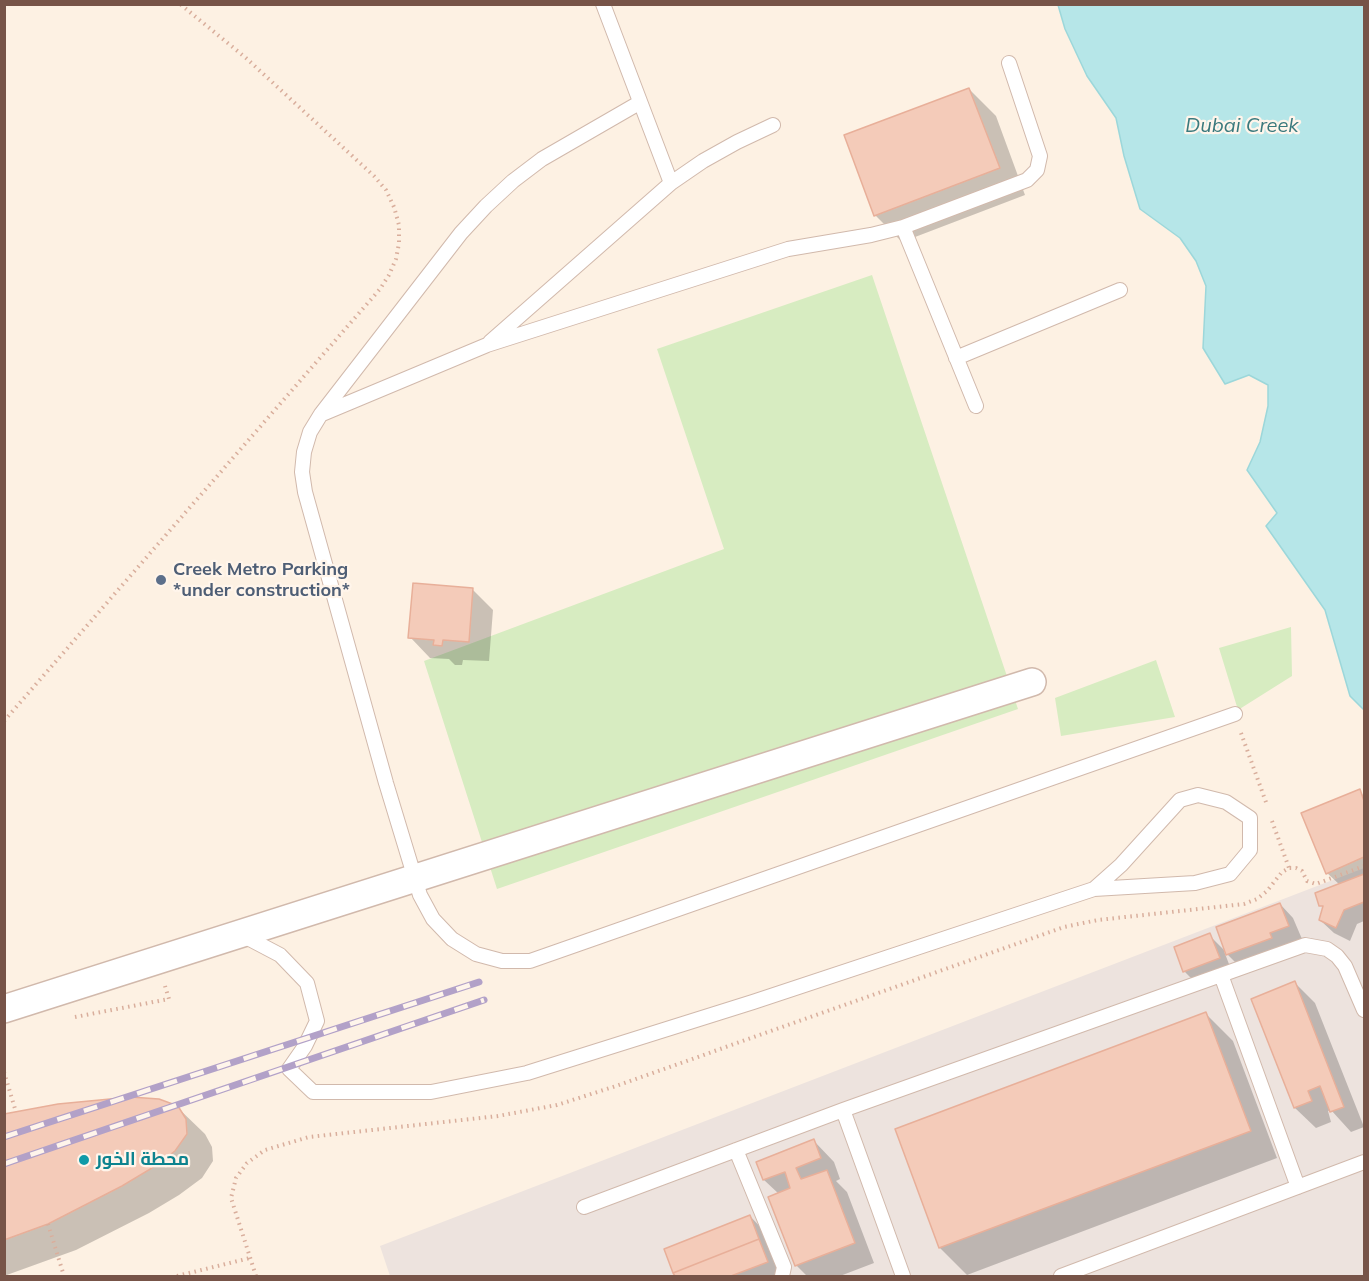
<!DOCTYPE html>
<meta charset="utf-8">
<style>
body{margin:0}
#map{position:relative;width:1369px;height:1281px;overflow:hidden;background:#fdf1e3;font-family:Mulish,sans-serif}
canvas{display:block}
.frame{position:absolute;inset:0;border:6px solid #775448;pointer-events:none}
</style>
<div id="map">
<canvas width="1369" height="1281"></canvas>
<div class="frame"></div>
</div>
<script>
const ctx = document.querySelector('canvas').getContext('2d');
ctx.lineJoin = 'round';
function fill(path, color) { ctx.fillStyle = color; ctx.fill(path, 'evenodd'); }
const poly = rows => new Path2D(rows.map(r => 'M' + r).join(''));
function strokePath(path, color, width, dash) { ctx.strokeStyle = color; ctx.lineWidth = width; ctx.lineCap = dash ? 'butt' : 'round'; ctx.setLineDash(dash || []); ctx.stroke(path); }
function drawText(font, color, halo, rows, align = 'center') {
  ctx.font = font + ' Mulish,Cairo,sans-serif'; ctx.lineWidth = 4.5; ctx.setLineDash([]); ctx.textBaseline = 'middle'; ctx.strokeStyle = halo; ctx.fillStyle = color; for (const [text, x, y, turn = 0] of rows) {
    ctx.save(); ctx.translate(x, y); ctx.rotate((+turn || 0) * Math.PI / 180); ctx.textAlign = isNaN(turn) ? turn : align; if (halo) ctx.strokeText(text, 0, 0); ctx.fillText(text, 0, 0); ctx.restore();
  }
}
fill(poly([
 [1364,868,1364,1276,390,1276,380,1246]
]), '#ede3de');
fill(poly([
 [872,275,1018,709,497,889,424,661,724,549,657,349],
 [1291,627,1292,676,1238,710,1219,648],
 [1156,660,1175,717,1061,736,1055,698]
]), '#d7ecc1');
const water = poly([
 [1058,5,1364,5,1364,710,1350,696,1325,610,1266,526,1277,513,1247,470,1260,442,1268,406,1268,385,1249,375,1225,384,1203,348,1206,286,1196,261,1180,238,1140,209,1124,156,1116,118,1087,76,1065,29,1058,5]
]);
fill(water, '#b6e6e8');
strokePath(water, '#9cd7da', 1.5);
fill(poly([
 [969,89,996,116,1025,195,902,242,875,215],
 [472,589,493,610,489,661,463,660,462,665,455,665,449,659,430,658,410,637],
 [1359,791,1364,796,1364,921,1357,924,1350,941,1334,933,1320,920,1324,908,1321,905,1340,885,1327,873],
 [1280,904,1293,918,1302,939,1241,968,1224,951,1232,972,1198,985,1185,972,1176,948,1209,935,1226,952],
 [1295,983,1315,1003,1364,1127,1351,1132,1331,1110,1328,1111,1331,1122,1316,1128,1295,1108,1253,999],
 [1206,1014,1233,1041,1277,1158,967,1275,940,1248,897,1130],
 [177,1107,205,1134,212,1147,213,1161,202,1178,179,1195,149,1213,76,1250,4,1276,4,1117],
 [814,1141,834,1162,840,1179,836,1181,847,1192,874,1263,840,1276,807,1276,796,1265,779,1194,764,1180,758,1163],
 [750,1216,763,1230,781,1276,677,1276,666,1250]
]), '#0003');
const building = poly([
 [969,88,1000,168,874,216,844,135,969,88],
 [413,583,473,588,469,642,443,640,442,646,433,645,434,640,408,638,413,583],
 [1360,789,1364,801,1364,857,1326,874,1301,813,1360,789],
 [1364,874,1364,902,1344,910,1336,928,1319,920,1323,906,1319,906,1315,893,1364,874],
 [1280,903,1289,926,1270,933,1272,938,1226,955,1216,927,1280,903],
 [1210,933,1220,958,1183,972,1174,947,1210,933],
 [1295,981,1344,1107,1330,1112,1320,1086,1308,1091,1312,1101,1294,1108,1251,999,1295,981],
 [1206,1012,1251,1131,939,1248,895,1129,1206,1012],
 [131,1097,159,1099,178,1106,186,1119,187,1134,175,1151,152,1168,122,1186,48,1224,4,1240,4,1114,58,1104,131,1097],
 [814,1139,821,1158,796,1168,801,1179,827,1170,855,1243,795,1266,768,1197,790,1188,785,1172,763,1180,756,1162,814,1139],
 [750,1215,759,1239,673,1273,664,1249,750,1215],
 [759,1239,768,1262,731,1276,675,1276,673,1273,759,1239]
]);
fill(building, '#f4cbb9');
strokePath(building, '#e8af99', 1.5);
const service = poly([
 [603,4,671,183],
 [639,103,542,159,513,181,486,206,461,233,321,414,310,432,304,452,302,472,305,492,386,783,420,895,433,919,452,939,476,954,502,961,530,961,1235,714],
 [903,227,976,406],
 [490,342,671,183,703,161,737,142,773,125],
 [956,358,1120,290],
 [322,414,487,345,788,249,871,235,903,227,1027,180,1037,170,1040,156,1009,63],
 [242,935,280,955,307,983,317,1021,305,1046,289,1069,313,1092,431,1092,527,1073,753,1002,1094,889,1195,883,1230,874,1250,850,1250,818,1226,802,1198,795,1180,800,1121,865,1094,889],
 [1221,975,1298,1187],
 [843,1110,903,1276],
 [736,1150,784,1267,782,1276],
 [584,1207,843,1110,1305,945,1327,949,1337,956,1345,966,1364,1010],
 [1061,1276,1364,1162]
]);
const minor = poly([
 [4,1009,1032,682]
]);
strokePath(service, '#d1b9ac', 16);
strokePath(minor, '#d1b9ac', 30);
strokePath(poly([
 [4,721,380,289,389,275,396,259,399,243,399,225,394,207,386,190,374,176,246,58,180,4],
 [1241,733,1267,805],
 [1272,821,1289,868],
 [75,1017,169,999,165,986],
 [4,1072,16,1112],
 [48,1224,64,1276],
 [177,1276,250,1258],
 [256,1276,231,1198,236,1178,247,1163,265,1150,309,1137,498,1116,557,1105,616,1086,1064,927,1098,920,1244,904,1257,899,1267,891,1282,872,1289,868,1296,868,1302,871,1307,881,1316,884,1364,866]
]), '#d9ae9c', 4, [1.5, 4.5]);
strokePath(service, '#fff', 14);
strokePath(minor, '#fff', 27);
const rail = poly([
 [4,1137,479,982],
 [4,1164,484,1000]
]);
strokePath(rail, '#b2a1c8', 7);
strokePath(rail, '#fff5eb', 4.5, [14]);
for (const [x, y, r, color] of [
 [161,580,6,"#5c6f8a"],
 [84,1160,6,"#0f9aa8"]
]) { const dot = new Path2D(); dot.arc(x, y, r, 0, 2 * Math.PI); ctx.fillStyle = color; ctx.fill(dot); strokePath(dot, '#fff5eb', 2); }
drawText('bold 18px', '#4e5e75', '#fff5eb', [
 ["Creek Metro Parking",173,570],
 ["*under construction*",173,591]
], 'left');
drawText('bold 18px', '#0d838f', '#fff5eb', [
 ["محطة الخور",96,1160]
], 'left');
drawText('italic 20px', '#3a797d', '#fff5eb', [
 ["Dubai Creek",1242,126]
]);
</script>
